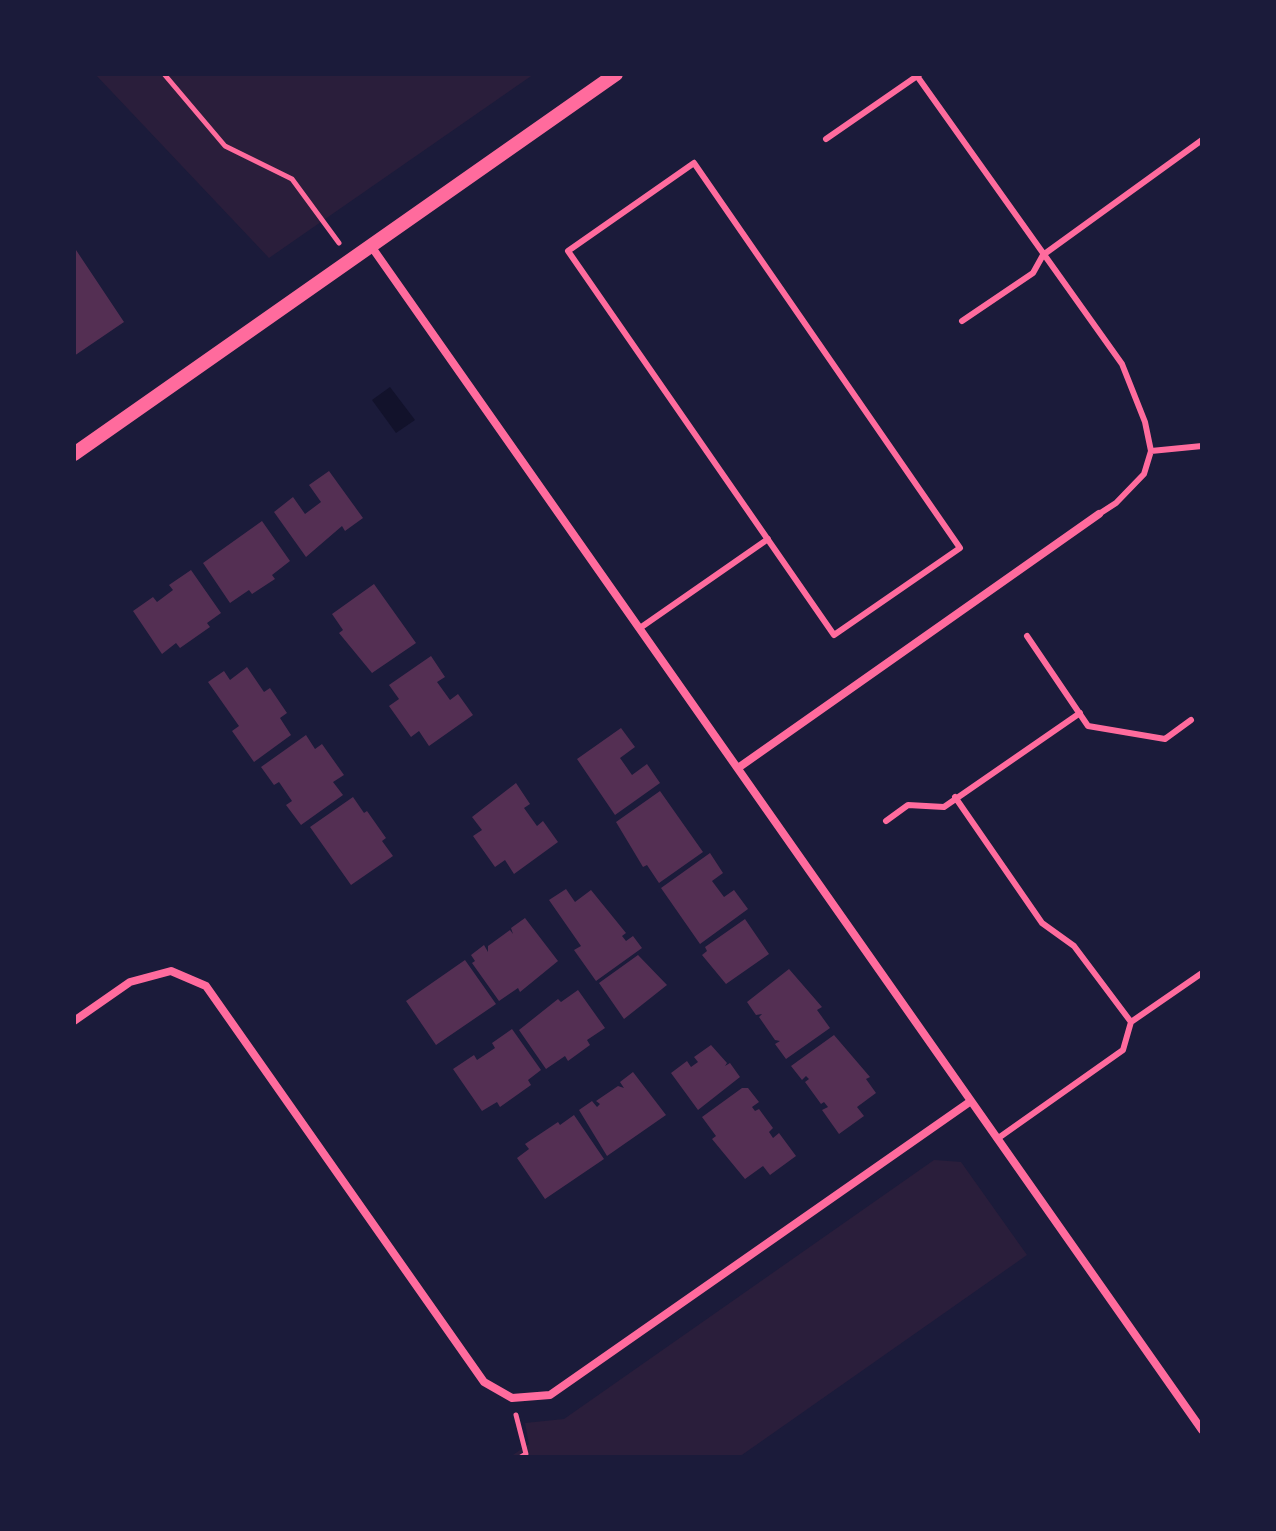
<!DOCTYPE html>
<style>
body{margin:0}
#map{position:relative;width:1276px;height:1531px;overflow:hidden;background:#1b1b3a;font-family:"Archivo Narrow",sans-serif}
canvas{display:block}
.frame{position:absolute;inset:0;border:76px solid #1b1b3a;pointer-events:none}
</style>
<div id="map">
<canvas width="1276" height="1531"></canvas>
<div class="frame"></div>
</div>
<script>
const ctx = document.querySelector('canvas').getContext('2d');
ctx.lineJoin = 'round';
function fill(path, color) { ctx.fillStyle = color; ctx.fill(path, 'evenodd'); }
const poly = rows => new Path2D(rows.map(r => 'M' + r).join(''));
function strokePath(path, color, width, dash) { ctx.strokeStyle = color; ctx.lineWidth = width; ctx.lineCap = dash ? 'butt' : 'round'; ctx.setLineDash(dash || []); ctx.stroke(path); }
fill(poly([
 [95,74,534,74,269,258],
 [934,1160,961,1162,1027,1255,739,1457,510,1457,529,1444,525,1423,564,1419]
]), '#2a1e3b');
fill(poly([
 [390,387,415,420,396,433,372,400]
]), '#12122b');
fill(poly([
 [74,247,124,322,74,356],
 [329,471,363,518,345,531,342,526,306,557,274,512,293,497,305,514,321,502,309,485],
 [262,521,290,561,272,575,275,579,252,594,249,590,230,603,203,563],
 [191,570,221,613,207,623,210,627,180,648,176,643,162,654,133,611,153,597,157,602,173,590,169,585],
 [374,584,416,643,372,673,339,633,343,630,332,614],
 [431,656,445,677,437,682,450,700,458,694,473,715,429,746,419,731,411,737,389,706,399,699,389,685],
 [247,667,264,692,270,688,287,713,280,718,291,735,254,762,232,731,239,726,208,682,224,671,230,680],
 [621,728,635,747,620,758,632,775,647,764,660,783,615,815,577,759],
 [306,735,315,749,322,744,344,775,333,782,343,795,301,825,286,805,292,801,279,782,274,785,261,767],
 [516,783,530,804,524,808,537,826,543,821,558,842,514,874,505,860,495,867,473,836,482,830,472,817],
 [660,791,703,852,659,883,647,865,643,867,616,822],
 [353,797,364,813,367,811,386,838,382,841,393,856,351,885,310,827],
 [710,853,723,873,712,881,724,897,734,890,748,909,700,944,661,888],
 [566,889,575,902,591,890,626,933,622,936,626,941,633,936,642,948,596,981,574,950,581,946,549,900],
 [525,918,558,961,520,992,518,988,499,1001,472,963,475,961,471,955,484,945,488,952,488,946,510,930,513,934,511,928],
 [745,919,769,954,726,984,702,955,707,951,705,947],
 [638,955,667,985,624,1019,599,983],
 [465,960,496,1004,436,1045,406,1001],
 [789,969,822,1007,817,1010,830,1028,786,1059,775,1044,780,1041,775,1040,759,1017,762,1014,756,1015,747,1002],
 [578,990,605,1028,587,1040,590,1045,568,1061,565,1056,546,1069,519,1030,558,999,561,1002],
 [512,1029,541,1070,528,1080,531,1085,500,1107,497,1102,482,1111,453,1069,474,1055,477,1060,495,1048,492,1043],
 [834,1035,870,1077,866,1079,876,1093,857,1107,864,1116,839,1134,822,1110,828,1107,824,1102,821,1104,805,1082,809,1079,806,1076,802,1080,791,1066],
 [711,1045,727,1063,725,1066,730,1063,740,1077,698,1110,671,1073,687,1061,691,1067,698,1062,694,1057],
 [633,1072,666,1115,607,1156,579,1110,592,1101,597,1107,600,1104,596,1101,618,1086,624,1088,620,1082],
 [742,1088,748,1088,759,1102,752,1107,755,1111,759,1109,773,1128,769,1132,773,1138,779,1133,796,1156,770,1175,763,1166,745,1179,712,1139,716,1136,702,1117],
 [574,1115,604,1159,545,1199,517,1158,529,1149,525,1144,558,1122,560,1125]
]), '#542f53');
strokePath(poly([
 [164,74,225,146,292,179,339,243],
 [516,1415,526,1454,521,1457]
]), '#ff6b9d', 5);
strokePath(poly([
 [917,76,1122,364,1145,422,1151,451,1144,474,1116,503,1099,514],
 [826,139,920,74],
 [694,163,960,548,834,635,568,251,694,163],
 [962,321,1033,273,1043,255,1202,140],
 [1151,451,1202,446],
 [640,628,768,539],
 [1027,636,1088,726,1165,739,1191,720],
 [955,797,1042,923,1074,946,1131,1022,1202,973],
 [886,821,908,805,944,807,1080,713],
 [997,1139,1123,1050,1131,1022]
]), '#ff6b9d', 6);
strokePath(poly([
 [371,246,1202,1430],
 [738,768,1099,514],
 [74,1021,130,982,171,971,206,986,484,1382,512,1398,550,1395,971,1101]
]), '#ff6b9d', 8);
strokePath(poly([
 [74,454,616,74]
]), '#ff6b9d', 14);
</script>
